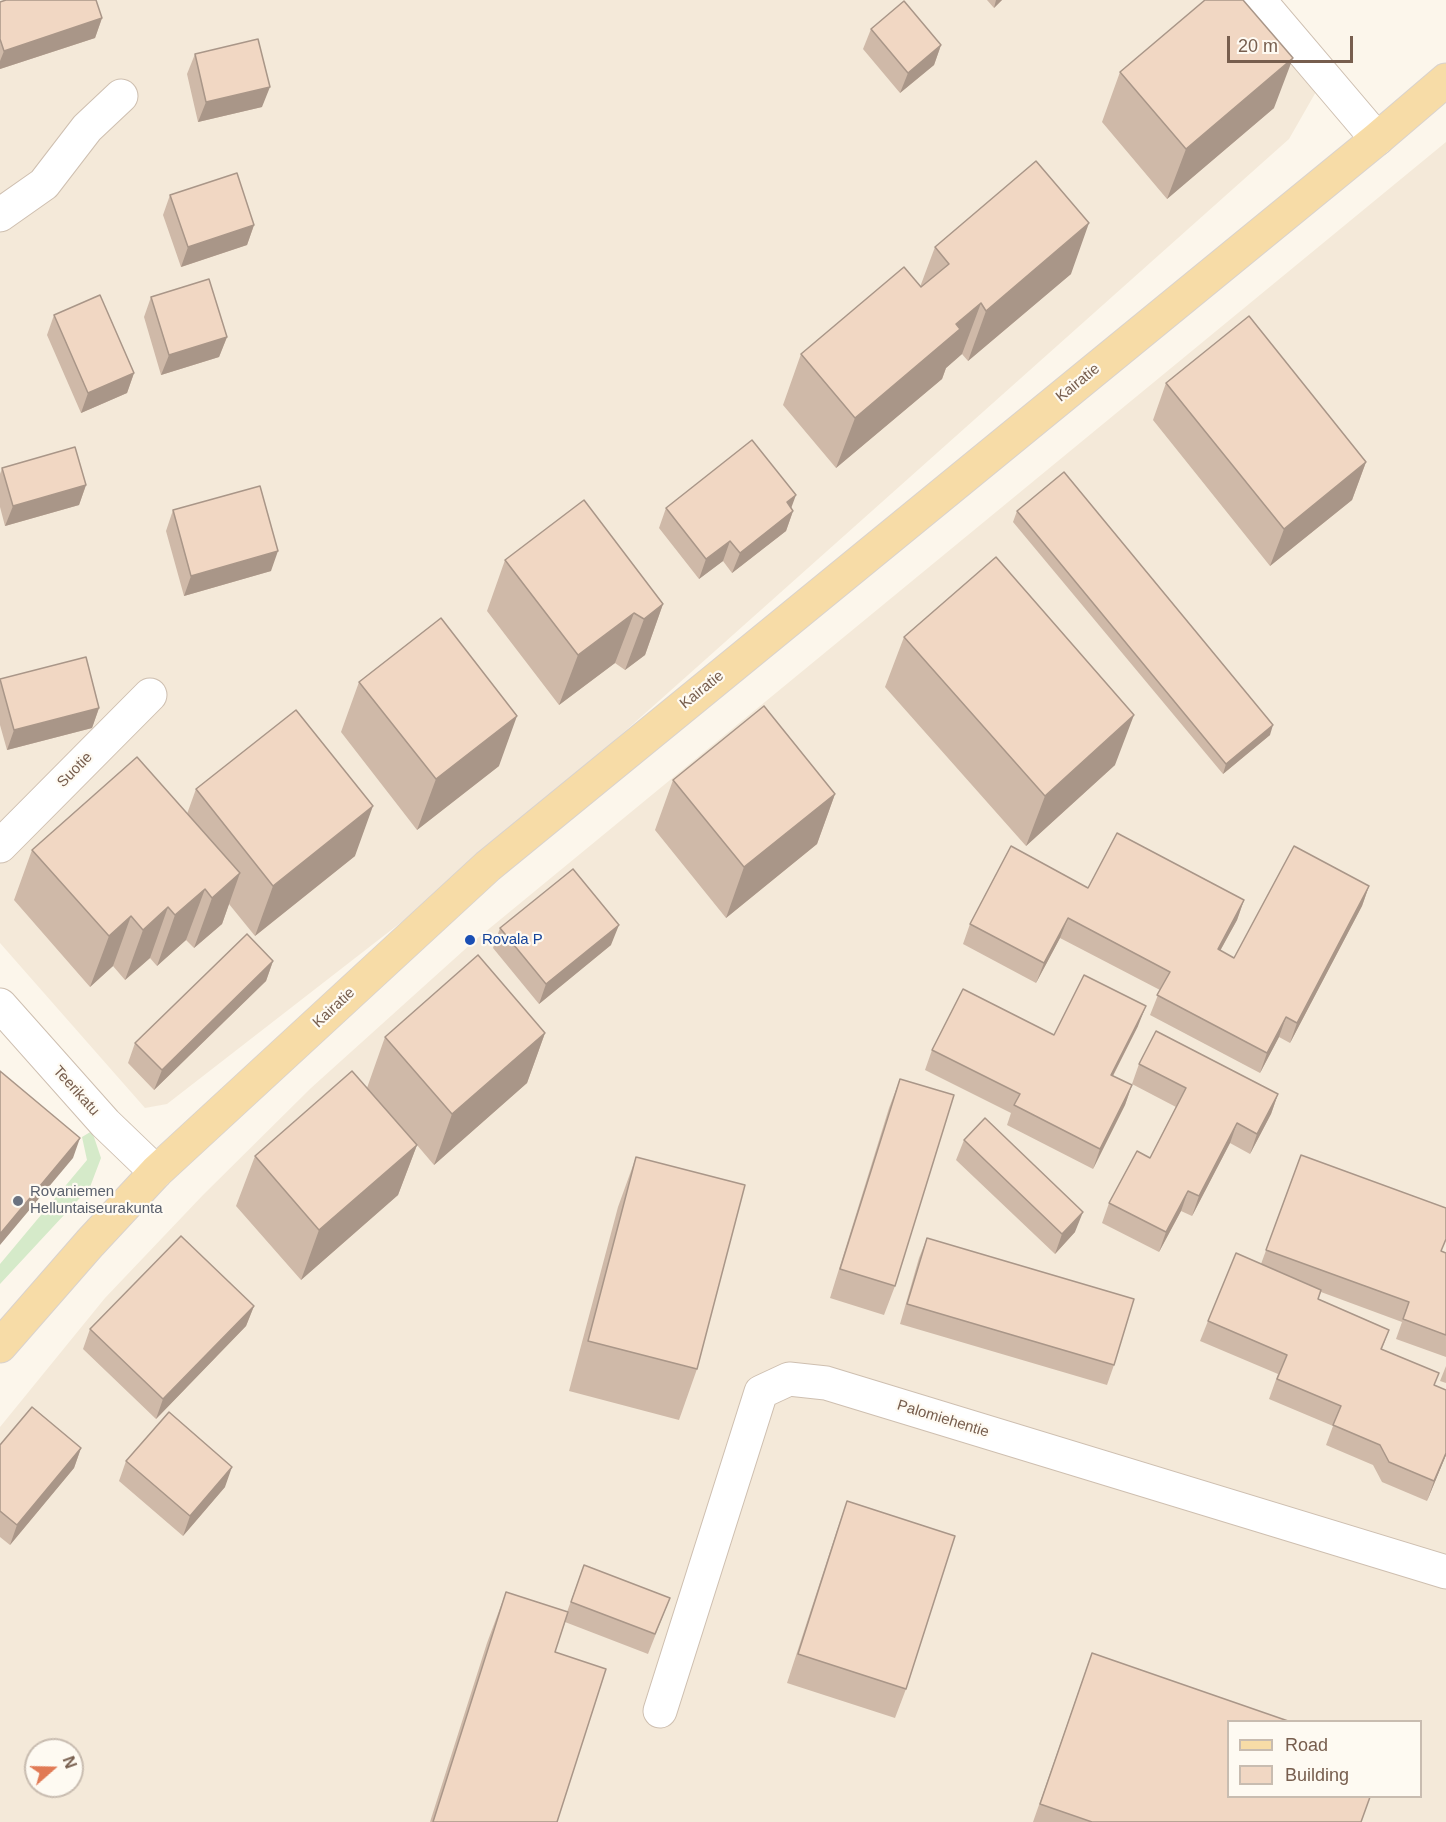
<!DOCTYPE html>
<style>
body{margin:0}
#map{position:relative;width:1446px;height:1822px;overflow:hidden;background:#fcf6eb;font-family:Helvetica,sans-serif}
canvas{display:block}
.legend{position:absolute;left:1227px;top:1720px;width:195px;height:78px;box-sizing:border-box;background:#fefaf2;border:2px solid #c8bcb0;margin:0;padding:8px 10px;list-style:none;font-size:18px;color:#775e4e}
.legend li{display:flex;align-items:center;gap:12px;height:30px}
.legend b{width:30px;border:2px solid #c8bcb0}
.north{position:absolute;left:24px;top:1738px;width:60px;height:60px;box-sizing:border-box;background:#fefaf2;border:2px solid #c8bcb0;border-radius:50%;rotate:70deg;font-size:16px;font-weight:700;line-height:24px;text-align:center;color:#775e4e}
.north::after{content:'';display:block;margin:auto;width:21px;height:27px;background:#e17a55;clip-path:polygon(50% 0,100% 100%,50% 72%,0 100%)}
.scale{position:absolute;left:1227px;top:36px;width:126px;height:27px;box-sizing:border-box;border:3px solid #775e4e;border-top:0;padding-left:8px;font-size:18px;line-height:21px;white-space:nowrap;color:#775e4e;-webkit-text-stroke:4px #fefaf2;paint-order:stroke}
</style>
<div id="map">
<canvas width="1446" height="1822"></canvas>
<ul class="legend">
<li><b style="height:8px;background:#f7dca7"></b>Road</li>
<li><b style="height:16px;background:#f1d7c3"></b>Building</li>
</ul>
<div class="north">N</div>
<div class="scale">20 m</div>
</div>
<script>
const ctx = document.querySelector('canvas').getContext('2d');
ctx.lineJoin = 'round';
function fill(path, color) { ctx.fillStyle = color; ctx.fill(path, 'evenodd'); }
const poly = rows => new Path2D(rows.map(r => 'M' + r).join(''));
function strokePath(path, color, width, dash) { ctx.strokeStyle = color; ctx.lineWidth = width; ctx.lineCap = dash ? 'butt' : 'round'; ctx.setLineDash(dash || []); ctx.stroke(path); }
function drawText(font, color, halo, rows, align = 'center') {
  ctx.font = font + ' Helvetica,sans-serif'; ctx.lineWidth = 4.5; ctx.setLineDash([]); ctx.textBaseline = 'middle'; ctx.strokeStyle = halo; ctx.fillStyle = color; for (const [text, x, y, turn = 0] of rows) {
    ctx.save(); ctx.translate(x, y); ctx.rotate((+turn || 0) * Math.PI / 180); ctx.textAlign = isNaN(turn) ? turn : align; if (halo) ctx.strokeText(text, 0, 0); ctx.fillText(text, 0, 0); ctx.restore();
  }
}
fill(poly([
 [0,0,1256,0,1321,83,1289,139,475,865,167,1104,145,1108,0,943],
 [1446,142,1446,1822,0,1822,0,1427,105,1298,203,1195,311,1088,473,942],
 [1228,1722,1420,1722,1420,1796,1228,1796],
 [36,1750,72,1750,72,1786,36,1786]
]), '#f4e9d9');
fill(poly([
 [92,1131,101,1158,90,1187,0,1284,0,1264,87,1160,82,1137]
]), '#d5eac9');
const minor = poly([
 [1259,0,1377,139],
 [0,215,44,184,87,128,121,96],
 [0,846,150,695],
 [0,1005,105,1123,156,1172],
 [660,1711,761,1392,789,1379,826,1383,1446,1572]
]);
const major = poly([
 [0,1346,90,1243,156,1172,488,866,1377,139,1446,80]
]);
strokePath(minor, '#cebfb0', 35);
strokePath(major, '#d9d2cd', 35);
strokePath(minor, '#fff', 33);
strokePath(major, '#f7dca7', 33);
fill(poly([
 [987,0,1002,0,994,8],
 [0,2,102,18,95,38,0,69],
 [871,29,941,45,934,65,900,93,863,49],
 [195,54,262,107,198,122,187,74],
 [1120,72,1274,108,1167,199,1102,122],
 [170,195,254,225,247,245,181,267,163,215],
 [935,247,1071,274,968,361,962,354,946,368,942,379,836,468,783,405,801,354,920,287],
 [151,297,227,337,219,357,161,375,144,317],
 [54,315,134,373,127,393,81,413,47,335],
 [1166,383,1366,462,1352,500,1270,566,1153,420],
 [2,468,86,485,79,505,5,526,0,507,0,474],
 [666,508,791,508,793,511,786,531,732,573,723,561,699,579,659,528],
 [173,510,271,571,184,596,166,531],
 [1017,511,1270,735,1223,774,1013,522],
 [505,560,663,604,645,655,625,670,615,663,559,705,487,611],
 [904,637,1115,765,1026,846,885,687],
 [0,679,99,708,92,728,7,750,0,725],
 [359,682,499,766,417,830,341,732],
 [673,780,835,794,817,844,726,918,655,830],
 [196,789,355,856,255,936,229,904,222,924,194,948,186,940,157,966,150,958,125,980,113,966,90,987,14,900,32,850,187,814],
 [1369,886,1362,906,1290,1043,1279,1037,1260,1073,1150,1015,1160,990,1060,938,1036,983,963,944,970,924,1088,888,1244,900,1237,920,1220,951,1234,958],
 [500,928,611,945,539,1004,493,948],
 [273,961,266,981,154,1090,128,1063,135,1043],
 [1138,1026,1113,1076,1132,1085,1125,1105,1093,1169,1007,1125,1011,1113,925,1070,932,1050,1054,1035],
 [545,1033,527,1083,434,1165,417,1145,398,1195,301,1280,236,1206,255,1156,367,1088,385,1037],
 [1139,1064,1278,1094,1271,1114,1250,1154,1230,1143,1192,1216,1181,1211,1159,1252,1102,1223,1109,1203,1150,1158,1176,1107,1132,1084],
 [900,1079,895,1286,884,1315,830,1298,889,1108],
 [964,1140,1075,1232,1055,1254,956,1160],
 [1301,1155,1441,1251,1446,1253,1446,1357,1396,1339,1402,1322,1321,1292,1318,1299,1389,1330,1382,1349,1434,1385,1446,1390,1446,1455,1427,1501,1382,1482,1373,1465,1326,1445,1333,1426,1269,1399,1278,1374,1200,1341,1208,1321,1261,1264],
 [636,1157,697,1369,679,1420,569,1391,618,1207],
 [927,1238,1114,1365,1107,1385,900,1324,919,1258],
 [254,1306,246,1326,156,1419,83,1349,90,1329],
 [1446,1366,1446,1383,1440,1381],
 [0,1445,81,1448,74,1468,10,1545,0,1537],
 [126,1461,225,1487,183,1536,119,1481],
 [847,1501,906,1689,895,1718,787,1683,837,1530],
 [584,1565,670,1598,648,1654,565,1622,555,1652,557,1822,430,1822,487,1643,506,1592,567,1612],
 [1092,1653,1361,1822,1033,1822]
]), '#cfb9a8');
fill(poly([
 [996,0,1002,0,994,8],
 [102,18,95,38,0,69,0,61,4,51],
 [941,45,934,65,900,93,908,73],
 [1293,58,1274,108,1167,199,1186,149],
 [270,87,262,107,198,122,206,102],
 [1089,223,1071,274,968,361,986,311],
 [254,225,247,245,181,267,188,247],
 [981,303,962,354,946,368,942,379,836,468,855,418,956,324],
 [227,337,219,357,161,375,169,355],
 [134,373,127,393,81,413,88,393],
 [1366,462,1352,500,1270,566,1284,529],
 [86,485,79,505,5,526,13,506],
 [796,495,789,514,793,511,786,531,732,573,740,553,787,502],
 [730,541,723,561,699,579,706,559],
 [278,551,271,571,184,596,191,576],
 [663,604,645,655,625,670,644,619],
 [634,613,615,663,559,705,578,655],
 [99,708,92,728,7,750,14,730],
 [1134,715,1115,765,1026,846,1045,796],
 [517,716,499,766,417,830,436,779],
 [1273,725,1270,735,1223,774,1226,764],
 [835,794,817,844,726,918,744,867],
 [373,806,355,856,255,936,273,886],
 [240,873,222,924,194,948,212,898],
 [1369,886,1362,906,1290,1043,1297,1023],
 [205,889,186,940,157,966,175,915],
 [1244,900,1237,920,1210,969,1218,949],
 [168,907,150,958,125,980,143,930],
 [131,916,113,966,90,987,109,936],
 [1068,918,1060,938,1036,983,1044,963],
 [619,925,611,945,539,1004,546,984],
 [273,961,266,981,154,1090,162,1070],
 [1146,1006,1138,1026,1103,1095,1111,1075],
 [1286,1017,1279,1037,1260,1073,1267,1053],
 [545,1033,527,1083,434,1165,452,1114],
 [1132,1085,1125,1105,1093,1169,1100,1149],
 [1278,1094,1271,1114,1250,1154,1257,1134],
 [1237,1123,1230,1143,1192,1216,1199,1196],
 [80,1138,73,1158,0,1245,0,1234],
 [417,1145,398,1195,301,1280,319,1230],
 [1188,1191,1181,1211,1159,1252,1166,1232],
 [1083,1212,1075,1232,1055,1254,1062,1234],
 [254,1306,246,1326,156,1419,163,1399],
 [81,1448,74,1468,10,1545,17,1525],
 [1446,1453,1446,1455,1427,1501,1434,1481],
 [232,1467,225,1487,183,1536,190,1516]
]), '#a99688');
const building = poly([
 [6,0,96,0,102,18,4,51,0,39,0,2,6,0],
 [1205,0,1243,0,1293,58,1186,149,1120,72,1205,0],
 [904,1,941,45,908,73,871,29,904,1],
 [258,39,270,87,206,102,195,54,258,39],
 [1036,161,1089,223,986,311,981,303,956,324,960,329,855,418,801,354,904,267,921,287,949,264,935,247,1036,161],
 [237,173,254,225,188,247,170,195,237,173],
 [209,279,227,337,169,355,151,297,209,279],
 [100,295,134,373,88,393,54,315,100,295],
 [1249,316,1366,462,1284,529,1166,383,1249,316],
 [752,440,796,495,787,502,793,511,740,553,730,541,706,559,666,508,752,440],
 [75,447,86,485,13,506,2,468,75,447],
 [1064,472,1273,725,1226,764,1017,511,1064,472],
 [260,486,278,551,191,576,173,510,260,486],
 [584,500,663,604,644,619,634,613,578,655,505,560,584,500],
 [996,557,1134,715,1045,796,904,637,996,557],
 [441,618,517,716,436,779,359,682,441,618],
 [86,657,99,708,14,730,0,679,86,657],
 [764,706,835,794,744,867,673,780,764,706],
 [296,710,373,806,273,886,196,789,296,710],
 [137,757,240,873,212,898,205,889,175,915,168,907,143,930,131,916,109,936,32,850,137,757],
 [1117,833,1244,900,1218,949,1234,958,1294,846,1369,886,1297,1023,1286,1017,1267,1053,1157,995,1170,972,1068,918,1044,963,970,924,1011,846,1088,888,1117,833],
 [573,869,619,925,546,984,500,928,573,869],
 [247,934,273,961,162,1070,135,1043,247,934],
 [478,955,545,1033,452,1114,385,1037,478,955],
 [1084,975,1146,1006,1111,1075,1132,1085,1100,1149,1014,1105,1020,1094,932,1050,963,989,1054,1035,1084,975],
 [1156,1031,1278,1094,1257,1134,1237,1123,1199,1196,1188,1191,1166,1232,1109,1203,1137,1151,1150,1158,1186,1088,1139,1064,1156,1031],
 [0,1071,80,1138,0,1234,0,1071],
 [352,1071,417,1145,319,1230,255,1156,352,1071],
 [900,1079,954,1095,895,1286,840,1269,900,1079],
 [985,1118,1083,1212,1062,1234,964,1140,985,1118],
 [1301,1155,1446,1208,1446,1239,1441,1251,1446,1253,1446,1335,1403,1319,1409,1302,1266,1250,1301,1155],
 [636,1157,745,1185,697,1369,588,1341,636,1157],
 [181,1236,254,1306,163,1399,90,1329,181,1236],
 [927,1238,1134,1299,1114,1365,907,1304,927,1238],
 [1236,1253,1321,1290,1318,1299,1389,1330,1381,1349,1439,1373,1434,1385,1446,1390,1446,1453,1434,1481,1389,1462,1380,1445,1333,1425,1341,1406,1277,1379,1287,1355,1208,1321,1236,1253],
 [32,1407,81,1448,17,1525,0,1511,0,1445,32,1407],
 [169,1412,232,1467,190,1516,126,1461,169,1412],
 [847,1501,955,1536,906,1689,798,1654,847,1501],
 [584,1565,670,1598,655,1634,571,1602,584,1565],
 [506,1592,568,1612,555,1652,606,1669,557,1822,433,1822,506,1592],
 [1092,1653,1291,1722,1228,1722,1228,1797,1370,1797,1361,1822,1092,1822,1040,1804,1092,1653]
]);
fill(building, '#f1d7c3');
strokePath(building, '#a99688', 1.5);
for (const [x, y, r, color] of [
 [470,940,6,"#1a4fb4"],
 [18,1201,6,"#6b7280"]
]) { const dot = new Path2D(); dot.arc(x, y, r, 0, 2 * Math.PI); ctx.fillStyle = color; ctx.fill(dot); strokePath(dot, '#fefaf2', 2); }
drawText('15px', '#775e4e', '#fefaf2', [
 ["Kairatie",1078,383,-39],
 ["Kairatie",702,690,-39],
 ["Suotie",75,770,-45],
 ["Kairatie",334,1008,-43],
 ["Teerikatu",76,1091,48],
 ["Palomiehentie",943,1419,17]
]);
drawText('15px', '#164399', '#fefaf2', [
 ["Rovala P",482,940]
], 'left');
drawText('15px', '#5b616d', '#fefaf2', [
 ["Rovaniemen",30,1192],
 ["Helluntaiseurakunta",30,1209]
], 'left');
</script>
